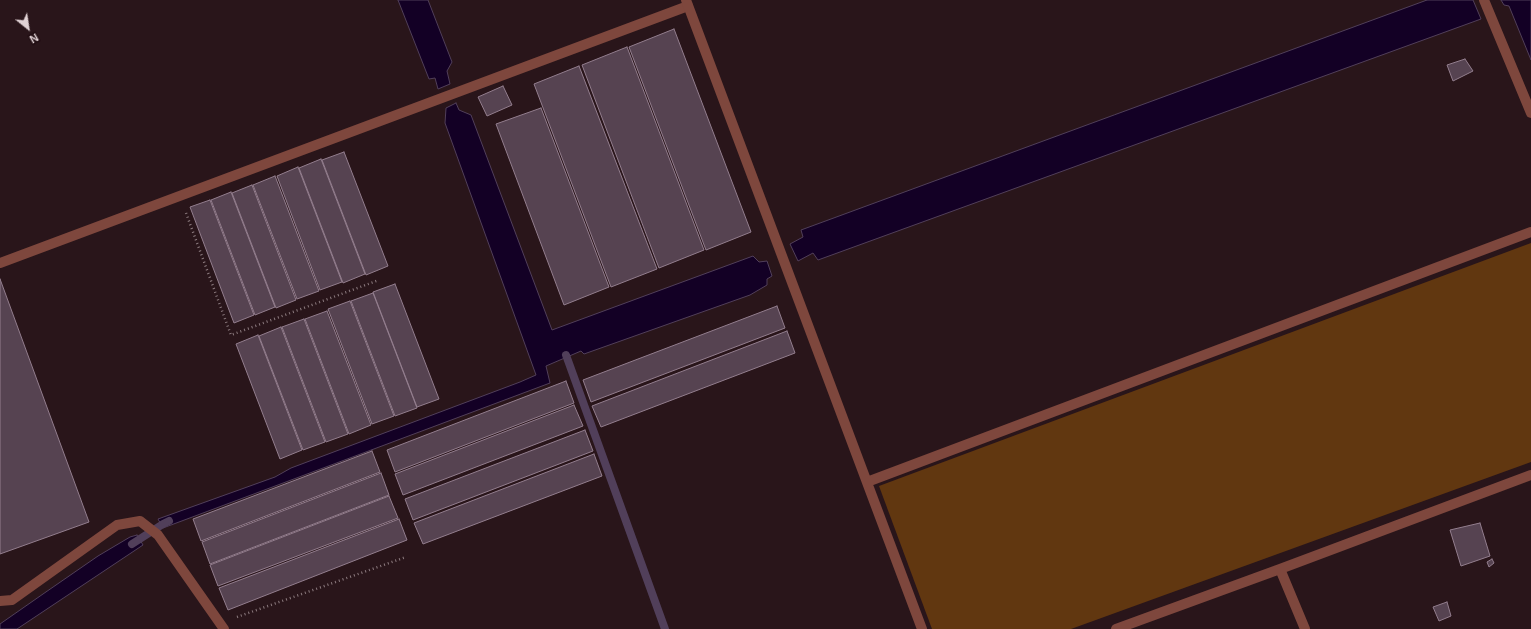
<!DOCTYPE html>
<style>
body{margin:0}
#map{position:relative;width:1531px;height:629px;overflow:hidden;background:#29151a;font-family:Helvetica,sans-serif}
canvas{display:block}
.north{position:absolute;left:8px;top:8px;width:40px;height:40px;-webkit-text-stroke:3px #1f0c11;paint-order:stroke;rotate:150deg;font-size:11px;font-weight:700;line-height:16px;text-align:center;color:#e1d2d5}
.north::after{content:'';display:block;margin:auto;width:14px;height:18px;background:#e1d2d5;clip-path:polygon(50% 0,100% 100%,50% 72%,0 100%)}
</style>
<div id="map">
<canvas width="1531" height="629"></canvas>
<div class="north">N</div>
</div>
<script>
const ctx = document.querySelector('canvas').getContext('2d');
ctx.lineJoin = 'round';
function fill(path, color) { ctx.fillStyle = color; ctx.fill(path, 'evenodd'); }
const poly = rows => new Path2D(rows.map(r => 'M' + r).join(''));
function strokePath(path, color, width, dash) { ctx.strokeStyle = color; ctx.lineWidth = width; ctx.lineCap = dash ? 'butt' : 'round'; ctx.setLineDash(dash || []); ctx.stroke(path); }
fill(poly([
 [1531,243,1531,462,1071,629,932,629,879,486]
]), '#613710');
const water = poly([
 [398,0,428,0,452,62,447,71,450,84,438,89,435,78,429,79,398,0],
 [1427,0,1473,0,1481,19,818,260,813,253,798,261,790,244,803,237,801,230,1427,0],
 [1501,0,1531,0,1531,60,1509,6,1504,5,1501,0],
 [456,103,459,110,471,115,552,330,753,256,759,262,767,261,772,276,767,279,767,285,750,295,584,354,581,351,546,366,550,383,163,528,158,519,275,477,291,468,520,382,536,375,445,123,446,108,456,103],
 [137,535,143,545,17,629,0,629,0,624,43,594,98,556,130,537,137,535]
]);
fill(water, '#130025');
strokePath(water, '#513f5a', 1);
strokePath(poly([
 [566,355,665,629],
 [132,544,163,524,169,521]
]), '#513f5a', 8);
const building = poly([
 [674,29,751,232,706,250,629,47,674,29],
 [627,47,704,250,659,268,582,65,627,47],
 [1465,59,1473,71,1453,81,1447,65,1465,59],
 [579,66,657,269,611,287,534,84,579,66],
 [503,86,512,105,487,116,478,97,503,86],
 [541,108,609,287,564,305,496,124,541,108],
 [344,152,388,266,366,275,322,160,344,152],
 [321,159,365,274,343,283,299,168,321,159],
 [298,167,342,282,320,290,277,176,298,167],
 [275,176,319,291,297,299,253,185,275,176],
 [252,185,296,300,276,308,232,193,252,185],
 [231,192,275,307,255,315,211,200,231,192],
 [210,200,254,315,234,323,190,207,210,200],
 [0,279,89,522,0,554,0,279],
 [395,284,439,399,417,407,373,292,395,284],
 [373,293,417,408,395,416,351,301,373,293],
 [350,301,394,416,372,424,328,309,350,301],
 [777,306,785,328,591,402,583,380,777,306],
 [327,311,371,425,349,434,305,319,327,311],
 [304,319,348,434,326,442,282,327,304,319],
 [281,327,325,442,303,450,259,336,281,327],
 [787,331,795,353,601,427,592,406,787,331],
 [258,335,302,450,280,459,236,344,258,335],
 [566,381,574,403,395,472,387,450,566,381],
 [574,405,583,426,403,495,395,474,574,405],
 [585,430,593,451,413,520,405,499,585,430],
 [372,451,380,472,201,541,193,519,372,451],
 [594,454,602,476,423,544,414,523,594,454],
 [381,473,389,495,210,564,202,542,381,473],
 [389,496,398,518,218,586,210,565,389,496],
 [399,519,407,540,228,610,219,588,399,519],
 [1480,523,1490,556,1461,566,1450,530,1480,523],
 [1492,559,1494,563,1489,567,1487,562,1492,559],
 [1447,602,1451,616,1439,621,1433,607,1447,602]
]);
fill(building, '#564351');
strokePath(building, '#937e8e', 1);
strokePath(poly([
 [186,213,231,335,379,280],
 [237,617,406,557]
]), '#8c7b7f', 2.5, [1, 3]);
strokePath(poly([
 [0,263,688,6]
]), '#7e473d', 10);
strokePath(poly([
 [686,0,922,629],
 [1484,0,1531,113],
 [867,482,1531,232],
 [1280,569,1305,629],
 [0,601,12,600,117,525,140,521,158,535,224,629],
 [1116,629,1280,569,1531,475]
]), '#7e473d', 10);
</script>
